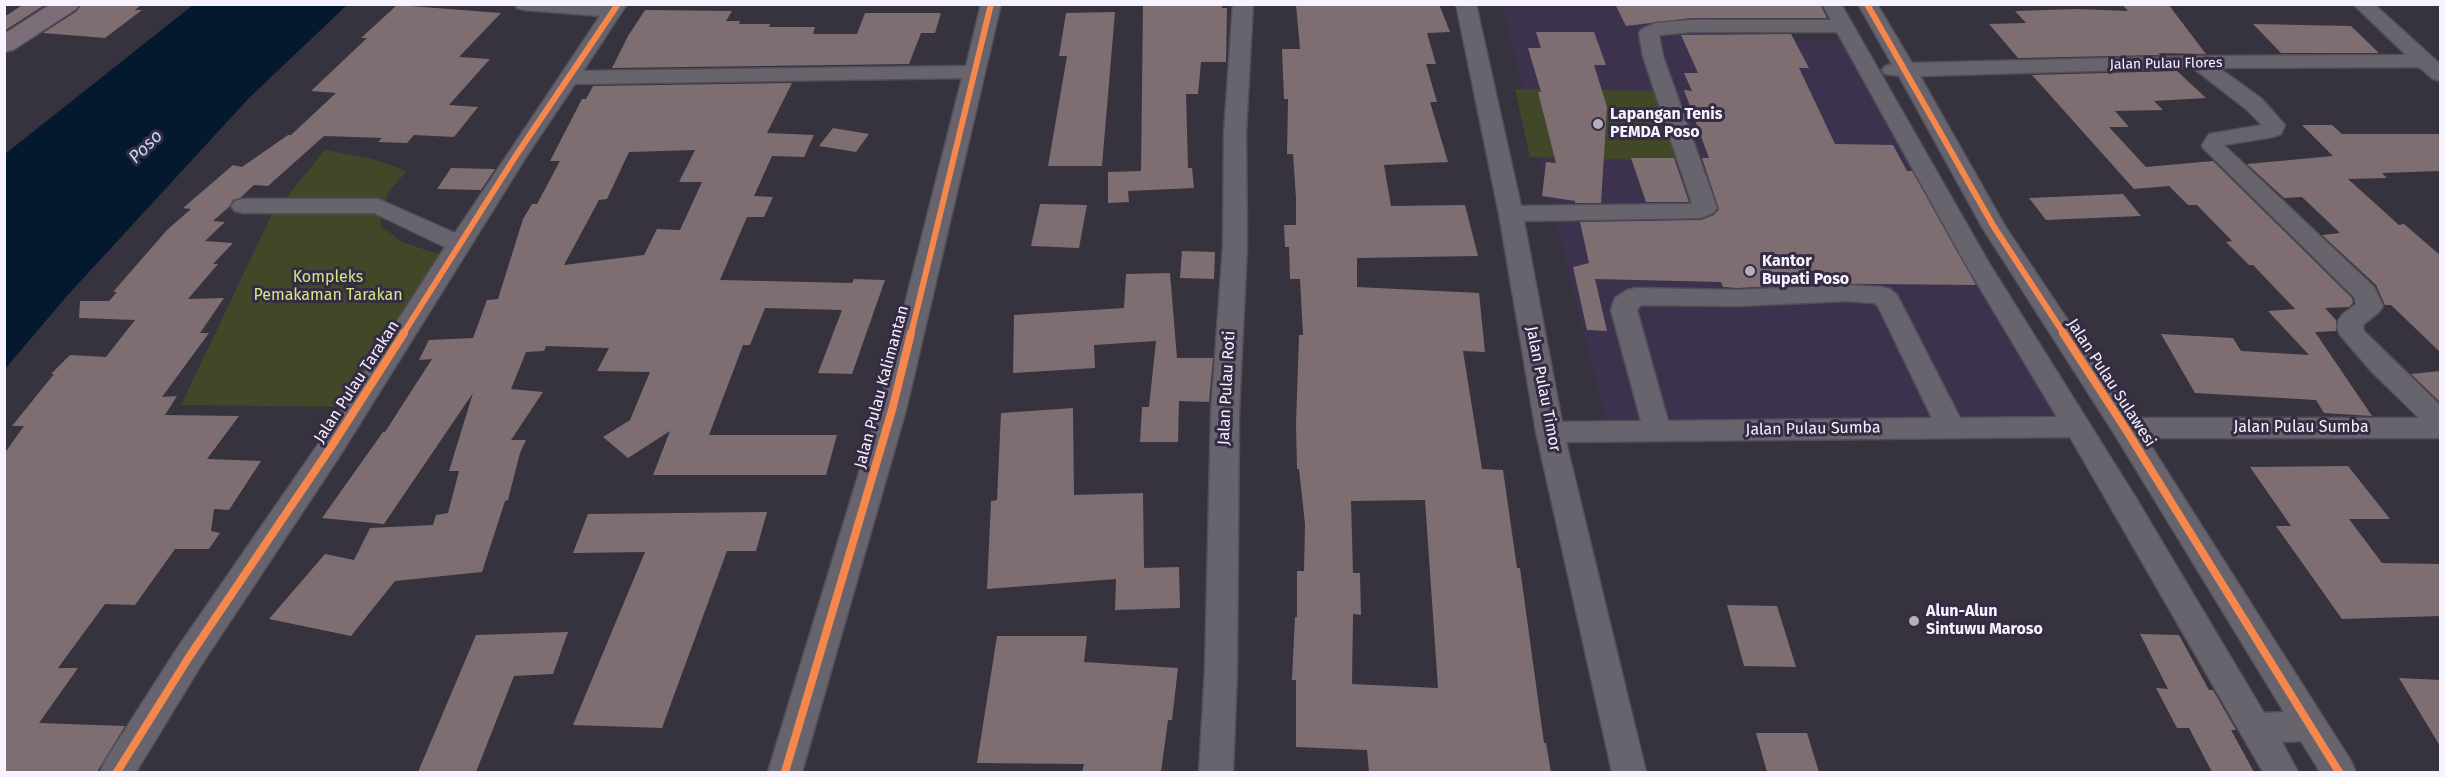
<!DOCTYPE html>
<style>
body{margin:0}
#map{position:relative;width:2445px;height:777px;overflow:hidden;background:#36323e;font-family:"Fira Sans",sans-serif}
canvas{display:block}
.frame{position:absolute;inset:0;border:6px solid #f7f2ff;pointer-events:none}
</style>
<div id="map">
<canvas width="2445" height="777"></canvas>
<div class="frame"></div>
</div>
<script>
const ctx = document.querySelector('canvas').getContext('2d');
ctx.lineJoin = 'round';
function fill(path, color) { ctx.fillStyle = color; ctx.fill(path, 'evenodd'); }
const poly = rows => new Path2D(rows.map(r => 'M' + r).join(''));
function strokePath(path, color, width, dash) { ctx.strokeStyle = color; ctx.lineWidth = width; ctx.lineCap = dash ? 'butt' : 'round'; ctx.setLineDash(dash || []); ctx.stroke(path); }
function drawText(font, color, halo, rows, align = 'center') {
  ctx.font = font + ' "Fira Sans",sans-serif'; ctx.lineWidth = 6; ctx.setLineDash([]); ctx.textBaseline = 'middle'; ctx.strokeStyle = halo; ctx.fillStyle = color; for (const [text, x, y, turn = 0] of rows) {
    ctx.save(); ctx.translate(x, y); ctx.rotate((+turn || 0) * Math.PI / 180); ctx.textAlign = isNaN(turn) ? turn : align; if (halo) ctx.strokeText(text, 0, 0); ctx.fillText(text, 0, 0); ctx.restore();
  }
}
fill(poly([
 [1502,5,1705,5,1724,39,1852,41,2063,415,1606,422]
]), '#3d324e');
fill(poly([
 [1515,89,1662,91,1686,161,1530,157],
 [325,150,373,159,407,171,388,192,380,225,402,242,444,256,349,407,181,405,271,216]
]), '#414828');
fill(poly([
 [193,5,347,5,249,98,66,297,5,369,5,154]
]), '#05192e');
fill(poly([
 [24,4,46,4,4,31,4,17],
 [82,4,142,4,135,10,142,10,105,38,43,33,77,11],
 [1143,4,1222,4,1222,8,1227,8,1226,62,1201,62,1198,94,1186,94,1188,168,1192,168,1194,188,1128,191,1129,202,1108,203,1108,172,1141,171],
 [1439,4,1450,32,1427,33,1436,64,1426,64,1437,102,1430,102,1448,162,1384,165,1391,206,1465,205,1478,256,1357,258,1357,287,1479,293,1485,352,1463,351,1482,469,1503,470,1517,568,1520,568,1544,743,1546,743,1551,772,1369,772,1367,750,1296,747,1296,680,1292,680,1295,617,1297,617,1297,571,1304,571,1305,524,1299,469,1297,469,1296,424,1299,335,1303,335,1300,279,1290,279,1289,247,1285,247,1284,225,1296,225,1296,198,1293,154,1287,154,1288,99,1284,99,1282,49,1300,49,1296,5],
 [1425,500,1438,688,1352,684,1353,614,1361,615,1360,573,1353,573,1351,501],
 [1615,4,1820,4,1827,18,1691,18,1626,26],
 [2122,4,2168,4,2206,54,2158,53,2161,55,2018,58,1989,24,2026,23,2015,11,2077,9,2128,11],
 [397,5,501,13,459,57,490,59,449,105,478,107,454,137,414,135,407,143,378,142,382,138,324,136,268,186,254,185,240,198,233,200,229,207,213,221,225,222,205,241,233,243,213,264,218,264,188,299,224,298,200,333,209,333,162,397,177,396,165,415,239,416,207,459,261,461,229,510,214,509,211,531,220,533,209,549,175,549,135,605,105,604,58,668,78,668,39,723,125,726,97,772,4,772,4,454,24,426,12,426,54,374,51,374,70,355,106,357,135,320,79,318,80,301,109,301,117,292,113,292,167,230,191,209,183,208,233,165,242,167,288,135,291,135,336,93,311,91,367,38,361,38],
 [645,10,732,11,726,21,740,21,739,24,770,24,769,27,815,27,813,34,857,34,865,13,941,13,935,33,921,33,909,64,612,68,628,36],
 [1115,12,1102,166,1048,166,1067,56,1059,56,1066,13],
 [2253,24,2351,26,2379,53,2281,53],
 [1536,32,1594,32,1606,65,1594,65,1607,107,1601,203,1575,203,1575,201,1542,196,1546,162,1556,163,1538,92,1541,92,1528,48,1541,48],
 [1791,34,1809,68,1799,68,1835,144,1893,145,1907,171,1912,171,1976,285,1777,283,1778,286,1737,288,1723,287,1721,282,1595,279,1607,331,1587,330,1573,267,1589,263,1580,222,1701,220,1714,215,1719,209,1702,158,1709,158,1684,90,1692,91,1684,73,1698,73,1681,35],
 [2177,71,2206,98,2154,101,2163,110,2115,111,2129,127,2109,127,2146,167,2213,161,2352,298,2353,303,2349,307,2325,308,2336,320,2336,331,2315,332,2372,416,2324,413,2316,400,2195,393,2161,334,2233,338,2241,351,2309,355,2268,311,2295,309,2253,265,2249,265,2226,242,2232,241,2197,205,2188,205,2169,186,2134,189,2032,75],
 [792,83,767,133,814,135,804,157,772,156,754,196,773,197,764,217,747,217,720,280,852,283,854,279,885,280,852,374,818,373,842,310,765,308,750,345,743,345,709,435,837,435,826,475,653,475,670,431,628,458,603,437,630,420,650,372,597,371,609,348,546,346,544,351,526,352,511,389,543,392,511,440,526,440,520,453,508,500,505,501,482,572,395,581,351,636,269,619,325,554,354,560,370,528,433,525,436,515,448,513,459,471,449,471,473,393,384,524,322,518,383,432,385,432,432,359,419,360,429,340,473,338,487,300,498,299,523,219,532,204,537,204,560,161,550,161,582,99,586,99,593,86],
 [695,150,679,182,702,182,680,230,657,229,644,255,564,265,599,200,607,199,629,152],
 [2302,125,2332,125,2342,134,2440,134,2440,171,2382,173,2387,178,2348,179,2399,225,2404,224,2440,255,2440,352,2391,305,2385,305,2376,285,2322,235,2340,233,2302,197,2284,198,2247,164,2333,156],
 [833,128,869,134,856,152,819,146],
 [1631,158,1674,158,1689,202,1646,202],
 [451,168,495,169,481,190,437,189],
 [2123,194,2141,216,2046,220,2029,198],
 [1040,204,1087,205,1079,248,1031,246],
 [1182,251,1215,252,1214,279,1180,278],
 [1170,273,1177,358,1213,358,1209,402,1179,401,1178,442,1140,442,1142,407,1149,407,1156,341,1094,345,1095,368,1013,373,1014,315,1124,308,1126,274],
 [2440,371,2440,402,2411,374],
 [1073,408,1074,495,1143,493,1144,568,1179,567,1180,608,1115,610,1116,579,987,589,991,501,997,500,1001,413],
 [2348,466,2390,519,2349,519,2382,563,2440,564,2440,616,2342,619,2276,526,2291,526,2250,467],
 [767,512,756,551,727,551,662,728,573,725,645,552,573,553,588,514],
 [1727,605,1777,606,1796,667,1744,666],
 [568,632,553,674,514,676,476,772,418,772,476,635],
 [2140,634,2179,635,2209,690,2213,690,2236,730,2231,730,2254,772,2212,772,2189,728,2177,728,2156,688,2168,689],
 [997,636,1087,636,1084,662,1178,668,1172,720,1168,720,1161,772,1082,772,1084,764,977,763],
 [2399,678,2440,680,2440,746],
 [1756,733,1807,733,1819,772,1767,772]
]), '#7e6e71');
const minor = poly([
 [515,4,627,4,583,71,966,66,981,4,1001,4,906,410,802,772,768,772,878,410,962,78,575,84,528,154,341,454,200,667,136,772,100,772,105,761,178,647,321,440,445,247,374,213,243,213,235,211,231,206,235,201,243,199,378,199,455,233,600,16,524,10,517,8,515,4],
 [1233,4,1253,4,1246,133,1247,246,1239,412,1237,670,1233,772,1199,772,1205,670,1211,412,1223,246,1224,133,1233,4],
 [1456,4,1476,4,1521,206,1692,204,1643,56,1639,33,1642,29,1656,23,1691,20,1831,20,1822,4,1841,4,1989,263,2136,498,2264,713,2284,712,2115,435,1982,227,1899,76,1885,74,1882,70,1885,66,1892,64,1858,4,1877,4,1912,63,2198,56,2406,55,2353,4,2374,4,2440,64,2440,81,2433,79,2419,67,2219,68,2262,99,2285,125,2281,134,2273,137,2224,145,2374,287,2383,306,2379,312,2363,325,2364,331,2440,405,2440,438,2146,438,2351,761,2356,772,2320,772,2301,741,2282,742,2298,772,2263,772,2070,437,1566,442,1646,772,1612,772,1536,432,1499,214,1456,4],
 [1691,32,1837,32,1965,263,2057,417,1960,418,1897,295,1890,289,1881,287,1847,285,1737,290,1636,288,1627,290,1615,298,1611,310,1641,421,1562,422,1524,221,1701,218,1713,213,1717,208,1663,56,1659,35,1691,32],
 [2193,68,2246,109,2262,125,2209,134,2202,145,2203,148,2354,297,2356,304,2342,315,2338,321,2337,328,2340,335,2371,371,2419,418,2133,418,2005,226,1920,76,2193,68],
 [1847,301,1874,303,1878,306,1932,418,1668,421,1637,310,1641,305,1737,306,1847,301]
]);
const highway = poly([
 [51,4,80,4,76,9,13,50,4,52,4,34,51,4]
]);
strokePath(minor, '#524e59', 3);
strokePath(highway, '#524e59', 3);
fill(minor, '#67646e');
fill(highway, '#7c6e79');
strokePath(poly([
 [1867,4,1994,227,2064,334],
 [403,334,517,154,618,4],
 [911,334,991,4]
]), '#f5874c', 6);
strokePath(poly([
 [2063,333,2125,428,2339,772],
 [117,772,189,657,331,447,404,333],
 [785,772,892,410,911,333]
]), '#f5874c', 8);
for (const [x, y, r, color] of [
 [1598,124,6,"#b3afbb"],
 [1750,271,6,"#b3afbb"],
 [1914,621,6,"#b3afbb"]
]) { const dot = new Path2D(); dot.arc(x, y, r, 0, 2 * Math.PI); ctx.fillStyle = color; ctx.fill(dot); strokePath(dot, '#352c44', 2); }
drawText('14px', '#f7f2ff', '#352c44', [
 ["Jalan Pulau Flores",2166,64,-1]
]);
drawText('bold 16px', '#f7f2ff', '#352c44', [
 ["Lapangan Tenis",1610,115],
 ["PEMDA Poso",1610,133],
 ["Kantor",1762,262],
 ["Bupati Poso",1762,280],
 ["Alun-Alun",1926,612],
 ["Sintuwu Maroso",1926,630]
], 'left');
drawText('16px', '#d2e786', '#352c44', [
 ["Kompleks",328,278],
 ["Pemakaman Tarakan",328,296]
]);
drawText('16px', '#f7f2ff', '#352c44', [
 ["Jalan Pulau Tarakan",357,382,-57],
 ["Jalan Pulau Sulawesi",2111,383,57],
 ["Jalan Pulau Kalimantan",882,387,-75],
 ["Jalan Pulau Roti",1227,388,-87],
 ["Jalan Pulau Timor",1543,389,79],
 ["Jalan Pulau Sumba",2301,428],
 ["Jalan Pulau Sumba",1813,429,-1]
]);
drawText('italic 18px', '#bcd9f5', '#352c44', [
 ["Poso",146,147,-45]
]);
</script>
